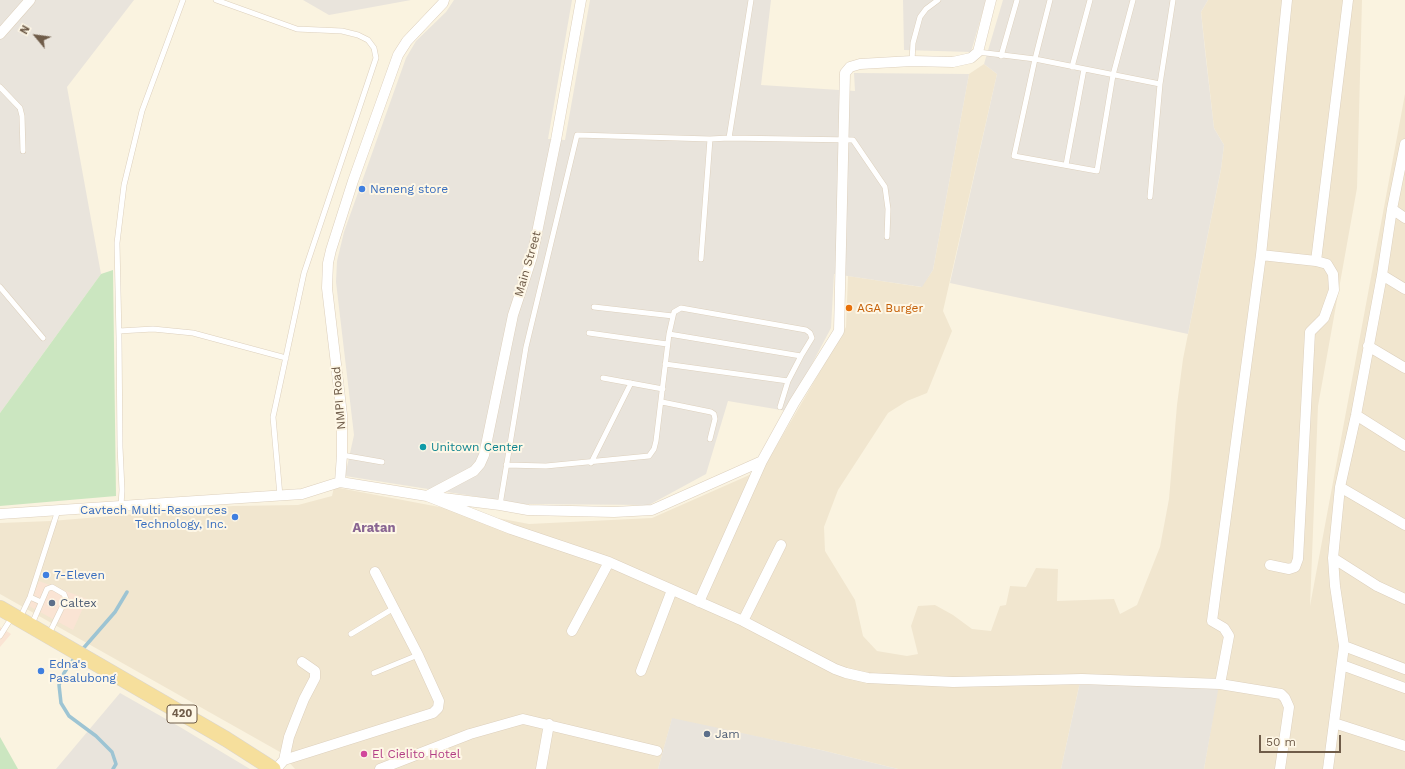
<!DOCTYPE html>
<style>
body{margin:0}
#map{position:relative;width:1405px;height:769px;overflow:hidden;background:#faf3e0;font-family:"Work Sans",sans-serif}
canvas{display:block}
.north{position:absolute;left:16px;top:16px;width:40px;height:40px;-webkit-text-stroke:3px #fef7e6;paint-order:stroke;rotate:299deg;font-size:11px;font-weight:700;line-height:16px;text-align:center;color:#6f5c49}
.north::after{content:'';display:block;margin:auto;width:14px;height:18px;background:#6f5c49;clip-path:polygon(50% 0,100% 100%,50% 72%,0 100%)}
.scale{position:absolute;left:1259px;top:735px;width:82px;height:18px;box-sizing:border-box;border:2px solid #6f5c49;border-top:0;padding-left:5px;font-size:12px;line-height:14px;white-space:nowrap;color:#6f5c49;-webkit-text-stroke:3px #fef7e6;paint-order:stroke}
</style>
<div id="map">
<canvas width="1405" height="769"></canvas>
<div class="north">N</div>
<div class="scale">50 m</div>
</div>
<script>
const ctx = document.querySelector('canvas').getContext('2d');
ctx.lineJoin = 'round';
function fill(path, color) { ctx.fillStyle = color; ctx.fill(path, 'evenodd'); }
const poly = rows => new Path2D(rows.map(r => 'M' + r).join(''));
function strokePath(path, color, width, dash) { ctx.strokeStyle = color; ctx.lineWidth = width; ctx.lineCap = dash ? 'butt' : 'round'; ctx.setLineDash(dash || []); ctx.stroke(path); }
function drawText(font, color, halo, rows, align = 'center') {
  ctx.font = font + ' "Work Sans",sans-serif'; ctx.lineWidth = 4; ctx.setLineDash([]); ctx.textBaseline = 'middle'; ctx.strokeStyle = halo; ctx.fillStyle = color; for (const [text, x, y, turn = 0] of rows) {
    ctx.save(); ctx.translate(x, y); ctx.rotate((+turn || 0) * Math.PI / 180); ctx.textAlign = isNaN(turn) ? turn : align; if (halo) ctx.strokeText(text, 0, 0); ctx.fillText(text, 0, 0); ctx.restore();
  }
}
fill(poly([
 [1208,0,1362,0,1357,188,1318,406,1310,606,1405,94,1405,769,1204,769,1218,685,1080,682,1061,769,898,769,821,750,672,719,658,769,295,769,280,752,0,594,0,523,51,521,233,506,298,505,332,496,334,487,529,524,652,518,763,469,846,327,848,276,921,287,933,270,969,74,984,64,997,74,943,311,952,331,927,393,907,401,888,413,838,490,824,527,825,551,855,600,863,636,877,651,907,656,918,654,911,626,918,606,935,605,953,615,972,629,991,631,1000,606,1006,605,1010,586,1026,587,1036,568,1058,569,1057,601,1114,599,1120,614,1137,605,1160,547,1169,499,1177,405,1183,359,1221,169,1224,145,1214,128,1201,12]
]), '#f1e6cf');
fill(poly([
 [39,581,87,599,73,630,29,606],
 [0,627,11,634,0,647]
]), '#fae4d4');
fill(poly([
 [0,0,134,0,67,87,101,274,0,413],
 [303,0,411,0,329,15],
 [454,0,572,0,548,139,565,140,590,0,771,0,761,85,855,91,854,73,969,74,933,270,922,287,834,274,831,328,787,411,728,401,706,474,649,505,524,504,345,476,354,435,336,282,337,261,344,232,406,58,416,41,446,12],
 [903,0,986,0,971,52,904,50],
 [1003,0,1208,0,1201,12,1205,50,1214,128,1224,145,1221,169,1188,334,950,283,997,74,984,64],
 [1080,682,1219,685,1204,769,1061,769],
 [120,693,180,727,250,769,56,769],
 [672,718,821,750,898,769,658,769]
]), '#e9e4dc');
fill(poly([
 [113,270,116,496,0,506,0,413,101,274],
 [0,737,18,769,0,769]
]), '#cbe6c0');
strokePath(poly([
 [81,651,115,612,127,592],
 [75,657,64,673,59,685,61,703,69,716,96,736,112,752,116,764,113,769]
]), '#9dc4d3', 3.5);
const lane = poly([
 [216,0,297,29,342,31,358,35,368,40,374,48,376,58,304,273,273,417,280,496],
 [1050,0,1035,59,1014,156,1097,171,1113,75,1133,0],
 [978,52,1035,59,1160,84,1173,0],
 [1001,56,1017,0],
 [912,61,913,43,920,17,926,9,938,0],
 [1072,67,1090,0],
 [0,87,20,108,22,116,23,151],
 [729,138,751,0],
 [1066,165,1084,69],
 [1150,197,1160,84],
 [701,259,710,139],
 [0,287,43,338],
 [594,307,673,316],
 [119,331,153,329,193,333,286,358],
 [589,333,667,344],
 [665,364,788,381,780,407],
 [603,378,663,389],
 [788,381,801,356],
 [662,402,711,412,714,414,715,419,710,439],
 [342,455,382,462],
 [591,463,631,383],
 [506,465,546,466,649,456,654,449,656,441,669,334,674,312,681,308,806,330,810,333,812,338,801,356,669,334],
 [121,505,122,490,120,447,119,338,117,243,124,185,142,111,183,0],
 [500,505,526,347,577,135,710,139,729,138,853,140,885,187,888,209,887,237],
 [30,597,41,602],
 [20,618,30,597,58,510],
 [32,624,47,589,52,587,64,594,66,599,49,634],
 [351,634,394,608],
 [0,636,12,617],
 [374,673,418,655]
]);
const street = poly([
 [0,34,30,0],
 [1392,209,1405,218],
 [1261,255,1316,261,1348,0],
 [1382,275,1405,289],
 [1368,346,1405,368],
 [1356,415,1405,446],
 [340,482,342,455,342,415,327,288,328,263,331,250,353,181,398,55,407,41,443,3,444,0],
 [1340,487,1405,525],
 [427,496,511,529,609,562,743,621,835,669,846,673,868,678,953,682,1082,679,1220,684,1281,694,1285,698,1289,707,1280,769],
 [427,496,474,471,480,464,484,455,513,315,532,257,556,140,581,0],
 [0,514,302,494,340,482,427,496,500,505,528,510,614,512,652,510,762,461],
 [1333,558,1377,586,1405,599],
 [1270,565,1289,569,1295,567,1298,559,1310,332,1324,318,1334,290,1333,274,1327,264,1316,261],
 [699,602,762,461,794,403,839,331,845,73,850,67,860,64,912,61,953,62,971,58,978,52,991,0],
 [743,621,781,545],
 [572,631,609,562],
 [1344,646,1405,669],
 [1342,665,1405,688],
 [641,671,672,590],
 [1220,684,1229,636,1224,628,1212,621,1261,255,1287,0],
 [1334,723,1405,746],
 [284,760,289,737,296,719,304,699,315,678,315,671,302,662],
 [276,769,284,760,433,713,438,708,439,701,418,655,375,572],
 [380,769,470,734,523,719,657,751],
 [541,769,549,724],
 [1328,769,1344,646,1335,586,1333,558,1340,487,1356,415,1382,275,1392,209,1405,144]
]);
const primary = poly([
 [0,608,226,739,273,769]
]);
strokePath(lane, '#ddd0bd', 6);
strokePath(street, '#ddd0bd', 11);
strokePath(primary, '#dad5d0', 16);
strokePath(lane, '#fff', 5);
strokePath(street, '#fff', 10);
strokePath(primary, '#f6df9c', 15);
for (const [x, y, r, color] of [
 [362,189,4,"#3f7fe0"],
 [849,308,4,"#e8710a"],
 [423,447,4,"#0f9aa8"],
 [235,517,4,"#3f7fe0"],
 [46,575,4,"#3f7fe0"],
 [52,603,4,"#5c6f8a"],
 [41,671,4,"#3f7fe0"],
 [707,734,4,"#5c6f8a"],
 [364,754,4,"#d1479c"]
]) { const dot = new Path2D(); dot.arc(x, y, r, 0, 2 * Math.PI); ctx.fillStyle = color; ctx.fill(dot); strokePath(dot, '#fef7e6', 1.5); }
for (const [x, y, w] of [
 [182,714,30]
]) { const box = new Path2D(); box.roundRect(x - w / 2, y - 9, w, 18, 3); ctx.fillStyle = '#fef7e6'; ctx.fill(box); strokePath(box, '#6f5c49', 1); }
drawText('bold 11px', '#6f5c49', null, [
 ["420",182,714]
]);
drawText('12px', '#366cbe', '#fef7e6', [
 ["Neneng store",370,189],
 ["Cavtech Multi-Resources",227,510,"right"],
 ["Technology, Inc.",227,524,"right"],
 ["7-Eleven",54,575],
 ["Edna's",49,664],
 ["Pasalubong",49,678]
], 'left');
drawText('12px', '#6f5c49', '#fef7e6', [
 ["Main Street",528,264,-74],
 ["NMPI Road",339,398,-95]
]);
drawText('12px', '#c56008', '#fef7e6', [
 ["AGA Burger",857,308]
], 'left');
drawText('12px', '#0d838f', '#fef7e6', [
 ["Unitown Center",431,447]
], 'left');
drawText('12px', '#4e5e75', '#fef7e6', [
 ["Caltex",60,603],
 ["Jam",715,734]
], 'left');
drawText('12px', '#b23c85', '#fef7e6', [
 ["El Cielito Hotel",372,754]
], 'left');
drawText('bold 13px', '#896592', '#fef7e6', [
 ["Aratan",374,528]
]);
</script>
